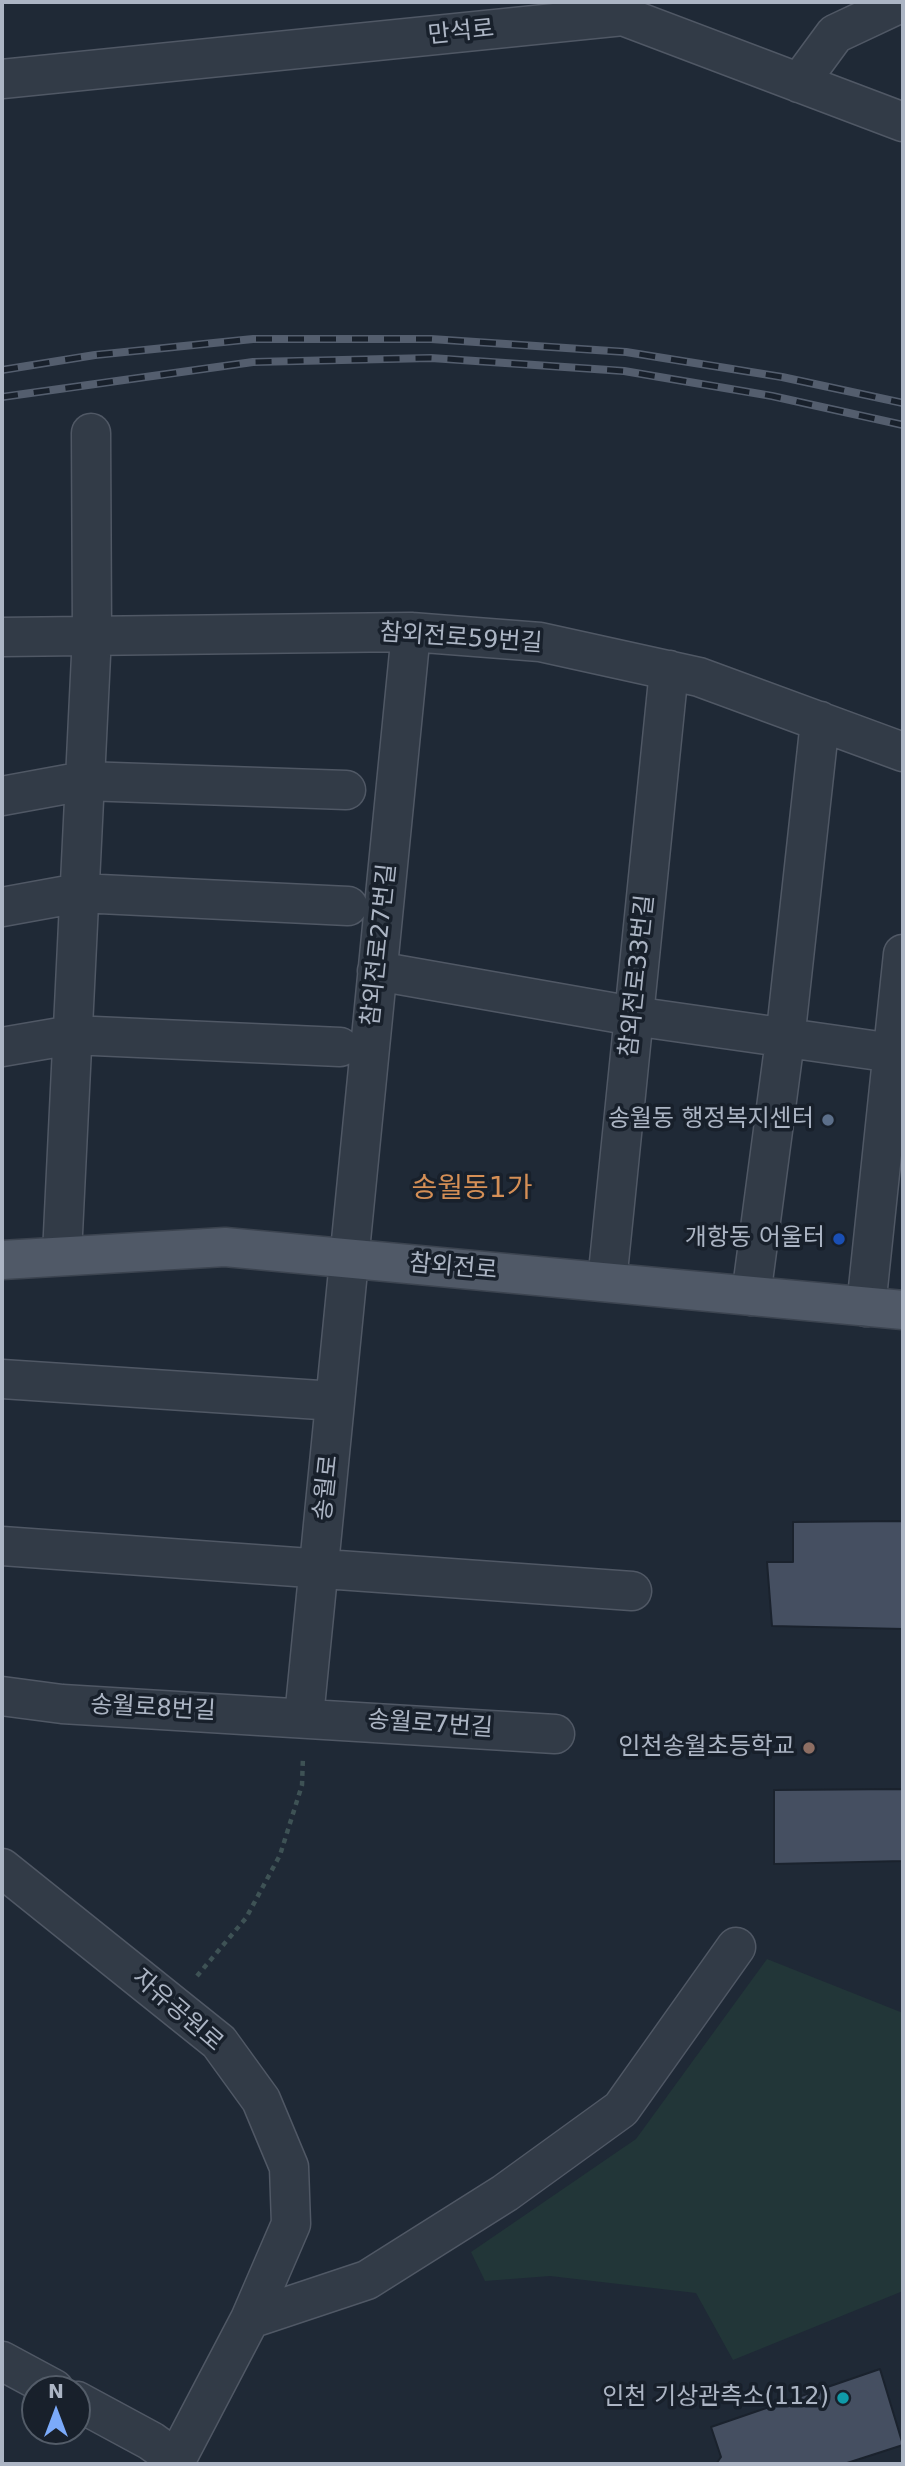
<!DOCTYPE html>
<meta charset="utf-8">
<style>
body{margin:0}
#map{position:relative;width:905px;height:2466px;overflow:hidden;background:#1f2936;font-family:"DejaVu Sans",sans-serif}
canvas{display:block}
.frame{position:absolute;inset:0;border:4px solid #acb5c4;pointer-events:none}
.north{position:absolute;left:21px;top:2375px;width:70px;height:70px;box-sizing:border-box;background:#18202b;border:2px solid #535c68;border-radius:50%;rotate:0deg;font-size:19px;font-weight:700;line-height:28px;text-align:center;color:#acb5c4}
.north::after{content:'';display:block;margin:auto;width:24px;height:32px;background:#7baafa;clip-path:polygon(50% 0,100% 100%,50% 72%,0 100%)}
</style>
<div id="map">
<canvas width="905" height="2466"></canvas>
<div class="frame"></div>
<div class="north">N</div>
</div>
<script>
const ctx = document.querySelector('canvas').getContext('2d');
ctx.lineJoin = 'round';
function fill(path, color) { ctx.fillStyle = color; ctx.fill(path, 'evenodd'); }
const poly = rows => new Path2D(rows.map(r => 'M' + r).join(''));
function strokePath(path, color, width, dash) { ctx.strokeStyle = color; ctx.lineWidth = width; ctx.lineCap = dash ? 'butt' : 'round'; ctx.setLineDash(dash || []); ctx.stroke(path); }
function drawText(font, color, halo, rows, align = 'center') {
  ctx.font = font + ' "DejaVu Sans","Noto Sans KR",sans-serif'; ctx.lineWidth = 7; ctx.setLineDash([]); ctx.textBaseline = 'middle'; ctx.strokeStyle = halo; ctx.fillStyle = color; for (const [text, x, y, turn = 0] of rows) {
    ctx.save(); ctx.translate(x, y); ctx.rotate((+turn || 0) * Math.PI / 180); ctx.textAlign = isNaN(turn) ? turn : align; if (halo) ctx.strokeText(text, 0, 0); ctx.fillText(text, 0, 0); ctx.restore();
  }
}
fill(poly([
 [767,1959,903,2013,903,2291,733,2360,696,2293,550,2276,485,2281,471,2252,636,2139]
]), '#223638');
const building = poly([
 [903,1521,903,1629,772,1626,767,1562,793,1562,793,1522,903,1521],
 [903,1789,903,1861,774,1864,774,1790,903,1789],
 [880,2369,903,2445,844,2464,716,2464,721,2457,711,2427,880,2369]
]);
fill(building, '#454f61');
strokePath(building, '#1a222d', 2);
const minor = poly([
 [2,79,623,16,903,122],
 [799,83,835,34,903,2],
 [2,637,411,632,540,642,699,677,903,752],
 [2,796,84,781,346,790],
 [2,907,79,893,348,906],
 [377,971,633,1016,893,1053],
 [2,1047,72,1035,340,1047],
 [62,1254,92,635,91,433],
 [607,1282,669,670],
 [751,1296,785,1040,820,721],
 [866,1307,903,954],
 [2,1379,335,1401],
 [2,1546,632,1591],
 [2,1696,62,1704,555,1734],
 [304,1717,411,632],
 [2,1868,219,2042,261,2100,289,2167,291,2224,250,2319,174,2464],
 [250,2319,367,2280,505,2193,621,2109,736,1947],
 [2,2361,54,2389],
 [77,2401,151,2441,176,2459]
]);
const major = poly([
 [2,1260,225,1247,903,1310]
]);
strokePath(minor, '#505865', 41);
strokePath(major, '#3c4450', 41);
strokePath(poly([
 [197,1976,246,1918,280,1855,302,1785,303,1756]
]), '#3e5255', 4.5, [5, 5]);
strokePath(minor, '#323b47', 38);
strokePath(major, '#505967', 38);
const rail = poly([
 [2,370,95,355,253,339,431,339,626,352,782,377,903,403],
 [2,397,253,362,431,358,624,371,772,396,903,425]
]);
strokePath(rail, '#545e6e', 8);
strokePath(rail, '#18202b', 5, [16]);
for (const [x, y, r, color] of [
 [828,1120,7,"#5c6f8a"],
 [839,1239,7,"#1a4fb4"],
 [809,1748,7,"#8d6e63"],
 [843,2398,7,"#0f9aa8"]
]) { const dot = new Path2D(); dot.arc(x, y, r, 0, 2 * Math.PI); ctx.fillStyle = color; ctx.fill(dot); strokePath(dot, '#18202b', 2.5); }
drawText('24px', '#acb5c4', '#18202b', [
 ["만석로",461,33,-6],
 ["참외전로59번길",461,639,4],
 ["참외전로27번길",380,945,-84],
 ["참외전로33번길",638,976,-84],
 ["참외전로",453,1268,5],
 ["송월로",327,1488,-84],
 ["송월로8번길",153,1709,3],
 ["송월로7번길",430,1725,4],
 ["자유공원로",177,2011,41]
]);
drawText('24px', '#acb5c4', '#18202b', [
 ["송월동 행정복지센터",814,1120],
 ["개항동 어울터",825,1239],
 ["인천송월초등학교",795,1748],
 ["인천 기상관측소(112)",829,2398]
], 'right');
drawText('28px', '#d58f56', '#18202b', [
 ["송월동1가",472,1190]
]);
</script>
